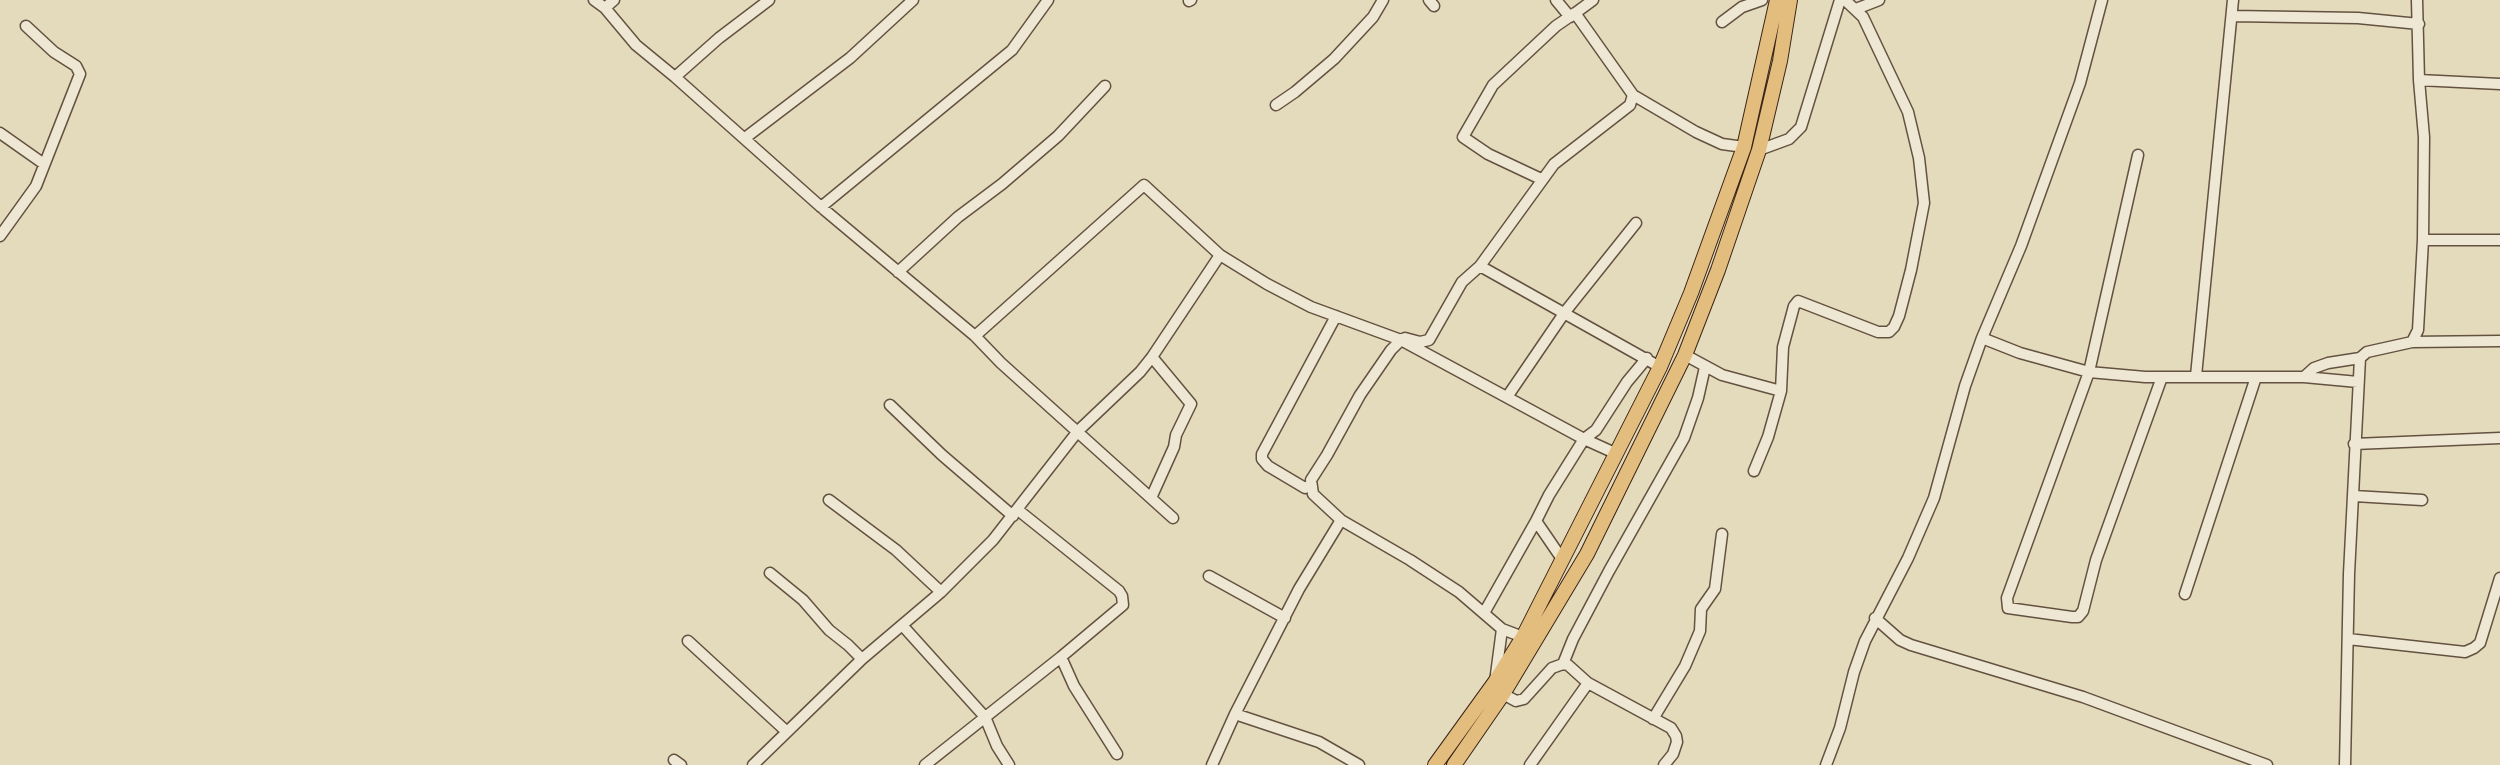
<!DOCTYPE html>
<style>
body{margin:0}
canvas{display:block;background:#e4dabc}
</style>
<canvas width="2500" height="765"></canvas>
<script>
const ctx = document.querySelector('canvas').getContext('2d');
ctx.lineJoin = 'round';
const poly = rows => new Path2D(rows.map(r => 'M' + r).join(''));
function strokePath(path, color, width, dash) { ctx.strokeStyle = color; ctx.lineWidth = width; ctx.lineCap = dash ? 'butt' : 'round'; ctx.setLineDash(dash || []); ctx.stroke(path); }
const minor = poly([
 [594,0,605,8,636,45,675,77,821,207,975,336,1001,363,1173,518],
 [1429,0,1434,6],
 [1556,0,1570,17,1593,0],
 [1189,1,1191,0],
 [605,8,614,0],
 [1856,9,1879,0],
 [2232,16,2358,18,2419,24],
 [1722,22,1742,7,1762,0],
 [675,77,719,38,769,0],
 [2419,80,2500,84],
 [1633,95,1696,132,1722,144,1744,147],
 [1276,105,1295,92,1334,59,1373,17,1383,0],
 [0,133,44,164],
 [745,138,850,58,913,0],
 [1759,150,1789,139,1801,127,1840,0],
 [2138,155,2089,372,2007,598,2008,608,2072,617,2078,617,2083,611,2096,560,2162,377],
 [1541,179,1488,154,1463,137,1493,85,1556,26,1575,13,1633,95,1630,105,1554,164,1480,266,1462,282,1429,340,1420,342,1405,338,1401,340,1584,439,1617,454],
 [821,207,1012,50,1048,0],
 [0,236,36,186,80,74,76,66,54,52,26,26],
 [2423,240,2500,240],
 [1480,266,1660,367],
 [898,272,958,217,1002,184,1058,136,1105,86],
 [975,336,1144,185,1220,255,1267,284,1311,307,1401,340,1391,350,1360,395,1327,455,1311,480,1313,494,1341,520,1410,560,1459,592,1502,629,1523,637],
 [1982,338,2020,353,2089,372,2145,377,2304,377,2358,382],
 [2412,342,2500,341],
 [1685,355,1722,375,1781,391,1768,437,1754,471],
 [2196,376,2233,0],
 [2304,377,2314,368,2328,363,2360,358,2367,352,2412,342,2418,330,2423,240,2424,137,2419,80,2417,0],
 [1781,391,1783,347,1794,306,1798,301,1878,332,1889,332,1894,327,1899,316,1911,270,1924,203,1919,158,1908,112,1863,17,1845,0],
 [1507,397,1565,312,1636,223],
 [890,405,942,455,1013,516],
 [2354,444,2500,438],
 [1310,485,1305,488,1268,466,1262,459,1262,454,1336,316],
 [2354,496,2422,500],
 [1151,498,1174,447,1176,435,1191,404,1152,357],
 [829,500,896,550,941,592],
 [1562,559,1536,521,1549,495,1584,439,1596,430,1627,382,1647,358],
 [770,573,803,600,829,630,848,645,862,659],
 [1209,576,1285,618],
 [2185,594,2256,377],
 [1484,613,1536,521],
 [1875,618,1900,640,1911,645,2083,697,2267,765],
 [902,625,985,717,997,746,1009,765],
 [1502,629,1495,682,1503,694,1516,701,1524,699,1552,668,1563,664,1568,665,1588,683],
 [2348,639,2465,652,2474,648,2480,643,2500,578],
 [688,641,786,731],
 [1061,657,1074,686,1117,754],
 [1563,664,1573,639,1609,571,1684,438,1698,398,1705,367],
 [1235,714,1319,742,1359,765],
 [1653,719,1685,666,1700,631,1701,609,1715,589,1722,534],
 [674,760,681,765],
 [753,765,862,659,941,592,993,540,1078,431,1140,372,1152,357,1220,255],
 [925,765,1061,657,1123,605,1122,596,1119,591,1018,510],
 [1212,765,1235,714,1299,589,1341,520],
 [1530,765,1588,683,1671,728,1676,736,1677,742,1673,754,1664,765],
 [1826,765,1840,728,1854,672,1865,641,1908,558,1934,498,1965,386,1982,338,2021,246,2080,83,2102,0],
 [2345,765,2349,574,2360,358]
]);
const major = poly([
 [1435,765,1495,682,1523,637,1660,367,1691,293,1744,147,1777,0],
 [1454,765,1503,694,1587,554,1685,355,1718,270,1759,150,1780,61,1790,0]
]);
strokePath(minor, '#645240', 13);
strokePath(major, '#3a2417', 16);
strokePath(minor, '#ede7d3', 10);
strokePath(major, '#e2bd7e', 14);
</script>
